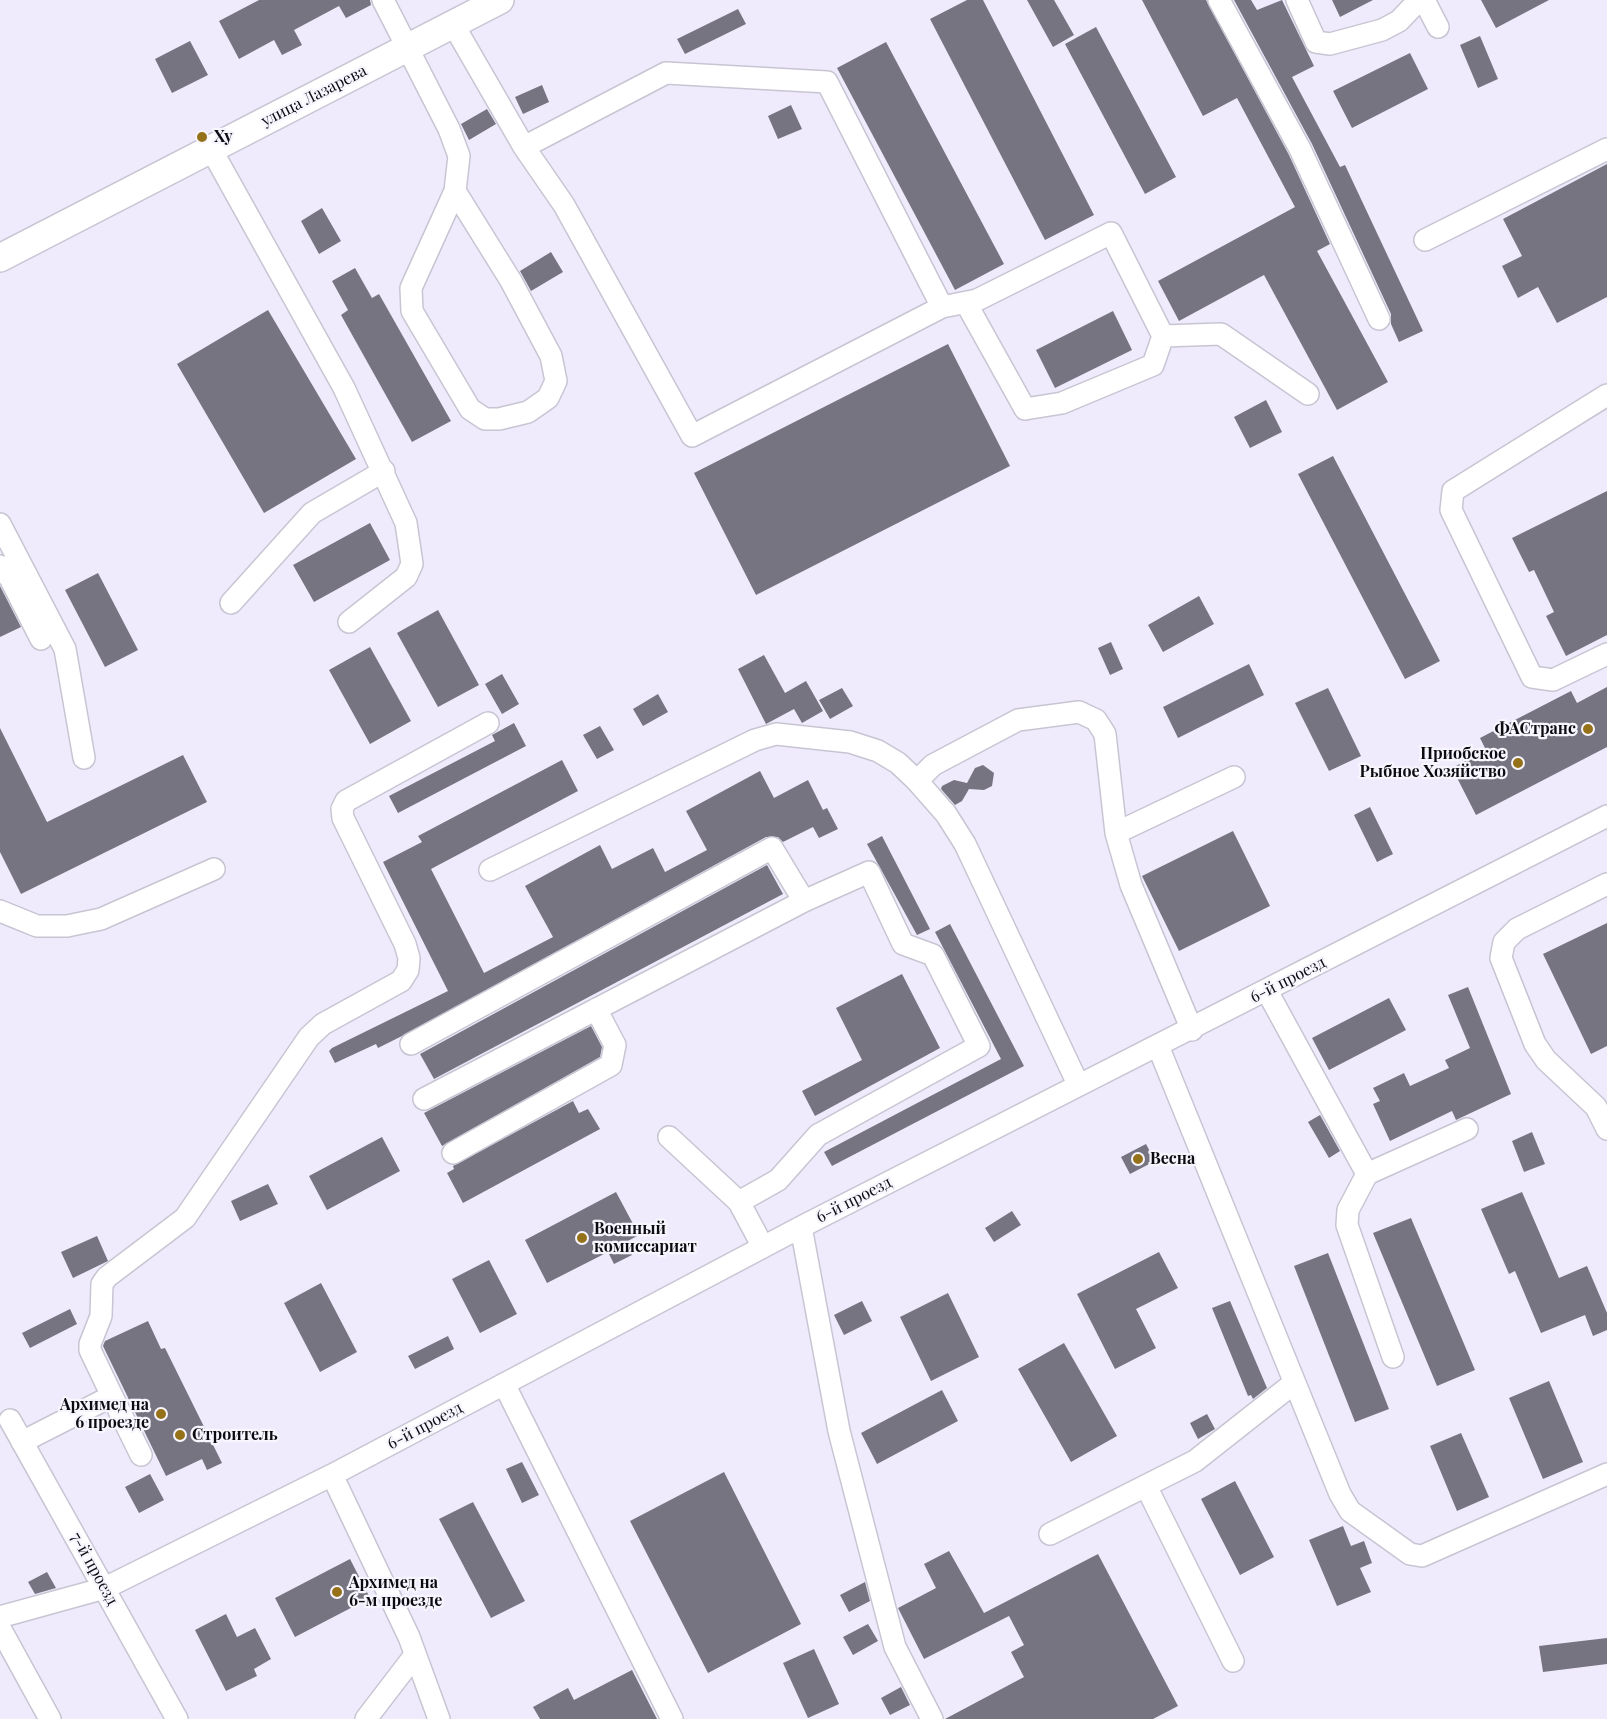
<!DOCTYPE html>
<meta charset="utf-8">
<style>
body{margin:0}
canvas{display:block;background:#f7f5fd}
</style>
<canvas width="1607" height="1719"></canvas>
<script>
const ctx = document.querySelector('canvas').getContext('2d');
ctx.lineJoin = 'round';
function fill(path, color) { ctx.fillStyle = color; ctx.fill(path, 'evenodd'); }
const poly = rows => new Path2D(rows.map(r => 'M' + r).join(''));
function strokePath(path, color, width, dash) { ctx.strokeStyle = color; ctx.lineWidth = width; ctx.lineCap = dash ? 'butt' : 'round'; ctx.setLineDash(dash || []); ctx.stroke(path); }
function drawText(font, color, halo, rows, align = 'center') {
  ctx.font = font + ' "Playfair Display",serif'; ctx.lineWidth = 4.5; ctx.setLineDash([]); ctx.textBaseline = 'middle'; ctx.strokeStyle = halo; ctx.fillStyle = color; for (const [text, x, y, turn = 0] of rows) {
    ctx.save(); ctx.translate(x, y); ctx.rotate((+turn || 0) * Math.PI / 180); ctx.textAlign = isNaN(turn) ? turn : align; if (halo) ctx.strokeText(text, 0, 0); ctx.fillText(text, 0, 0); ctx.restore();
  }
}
fill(poly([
 [0,0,1607,0,1607,1719,0,1719]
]), '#efebfd');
fill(poly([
 [259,0,370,0,371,5,346,18,339,6,294,30,302,45,282,55,274,40,239,59,219,21],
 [967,0,983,0,1094,215,1045,240,930,19],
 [1027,0,1054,0,1074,35,1053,47],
 [1142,0,1206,0,1289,155,1330,244,1317,251,1388,382,1337,410,1264,275,1179,321,1158,281,1295,207,1237,98,1203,116],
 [1234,0,1251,0,1257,10,1282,0,1314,66,1292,77,1340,167,1345,165,1423,331,1399,342,1391,324,1391,314,1312,144],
 [1332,0,1373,0,1340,17],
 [1481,0,1549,0,1496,28],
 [738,9,746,24,685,54,677,39],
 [1096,27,1176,177,1145,194,1065,44],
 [1480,36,1498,79,1478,88,1460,45],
 [190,41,208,75,172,93,155,59],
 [886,42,1004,264,955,290,837,68],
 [1410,53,1428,89,1352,128,1333,91],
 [542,85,549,102,523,114,515,97],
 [791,105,802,129,778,139,768,116],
 [487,109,496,124,469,140,461,124],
 [1607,164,1607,297,1557,323,1538,287,1518,298,1502,266,1522,256,1503,219],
 [322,208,341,241,319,254,301,221],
 [551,252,563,272,531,291,520,271],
 [355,268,372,298,379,294,451,421,412,442,341,315,348,310,332,281],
 [268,310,356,459,264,513,177,364],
 [1113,311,1132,350,1055,388,1036,350],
 [948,344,1010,466,756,595,694,473],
 [1266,400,1282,432,1250,448,1234,417],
 [1333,456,1440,661,1405,679,1298,474],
 [1607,491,1607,635,1566,656,1546,616,1554,612,1534,570,1529,572,1512,538],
 [370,523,390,560,314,602,293,565],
 [98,573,138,650,105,667,65,590],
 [0,586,21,627,0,637],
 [1199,596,1214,624,1163,652,1148,625],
 [438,610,479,685,438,707,397,633],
 [1111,642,1123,669,1110,675,1098,648],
 [370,647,411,721,370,744,329,670],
 [764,655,785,693,806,681,823,711,802,723,794,709,766,724,738,669],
 [1249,664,1264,695,1178,738,1163,707],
 [502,674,519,704,502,714,485,684],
 [1607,687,1607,747,1476,815,1452,768,1486,750,1480,738,1571,691,1577,703],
 [842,688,853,706,830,719,819,700],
 [1328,688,1361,756,1329,771,1295,703],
 [658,694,668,712,643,726,633,709],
 [514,723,526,746,398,813,389,796,495,741,492,735],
 [600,726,614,750,597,759,583,735],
 [0,728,47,822,183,755,207,802,21,894,0,852],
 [562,760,578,791,431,869,484,973,553,937,525,886,600,845,612,869,653,848,665,872,707,850,686,811,760,771,774,798,808,780,823,810,827,808,838,829,819,838,813,827,783,842,778,837,766,837,402,1036,378,1048,376,1044,335,1063,329,1051,332,1048,448,991,383,862,422,842,418,836],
 [983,765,994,773,992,786,984,790,969,789,962,801,955,805,941,789,942,786,954,780,967,783,975,768],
 [1370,807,1393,854,1377,862,1354,815],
 [1233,831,1270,906,1179,951,1142,876],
 [882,836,930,929,917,935,867,844],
 [767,865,783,894,434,1079,420,1054],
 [1607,923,1607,1046,1591,1054,1543,954],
 [950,924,1024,1066,832,1166,824,1152,1001,1059,935,932],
 [902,974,940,1048,815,1116,802,1091,862,1060,836,1008],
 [1468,987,1511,1094,1456,1120,1452,1111,1390,1141,1373,1104,1380,1101,1373,1088,1404,1073,1410,1086,1449,1068,1445,1060,1470,1048,1448,995],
 [1389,998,1406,1030,1329,1070,1312,1038],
 [591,1026,602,1047,600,1057,442,1146,424,1113],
 [573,1101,579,1113,588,1109,600,1129,463,1203,447,1173,454,1169,453,1166],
 [1320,1115,1340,1151,1329,1158,1308,1122],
 [1532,1132,1545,1164,1524,1172,1512,1141],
 [382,1137,400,1171,327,1210,309,1176],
 [1146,1144,1155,1161,1130,1174,1121,1157],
 [268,1184,278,1204,240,1221,231,1201],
 [616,1192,639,1235,626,1242,632,1255,614,1264,608,1252,547,1283,525,1240],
 [1522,1192,1559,1278,1587,1266,1607,1313,1607,1330,1593,1336,1585,1315,1541,1333,1515,1271,1509,1274,1481,1209],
 [1012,1211,1021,1225,994,1242,985,1228],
 [1411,1218,1475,1370,1437,1386,1373,1233],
 [97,1236,108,1261,73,1278,61,1252],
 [1159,1252,1178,1288,1136,1309,1156,1348,1115,1369,1077,1294],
 [1328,1253,1389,1409,1355,1422,1294,1266],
 [489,1260,517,1314,480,1333,452,1279],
 [321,1283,357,1352,320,1372,284,1303],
 [948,1293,979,1357,931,1381,900,1317],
 [862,1301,872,1321,844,1335,834,1315],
 [1230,1301,1267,1388,1253,1399,1251,1395,1248,1396,1212,1308],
 [70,1309,77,1324,30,1348,22,1333],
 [148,1321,161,1349,165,1348,222,1463,207,1470,202,1459,166,1476,103,1346,105,1341],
 [448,1336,454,1349,415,1369,408,1356],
 [1064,1343,1117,1436,1071,1462,1018,1369],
 [1549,1381,1583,1462,1543,1479,1509,1398],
 [942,1390,958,1421,877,1464,861,1433],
 [1207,1414,1215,1429,1198,1439,1190,1423],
 [1461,1433,1489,1497,1457,1511,1430,1446],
 [522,1462,539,1495,522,1503,506,1469],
 [724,1472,801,1624,708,1673,630,1521],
 [150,1474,164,1500,139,1513,125,1487],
 [1235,1481,1274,1557,1240,1575,1201,1499],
 [473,1502,525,1601,491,1618,439,1519],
 [1343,1526,1351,1546,1364,1541,1372,1563,1360,1568,1371,1592,1337,1606,1309,1540],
 [949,1551,984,1613,1098,1554,1178,1706,1153,1719,945,1719,1024,1677,1011,1652,1024,1645,1009,1616,924,1659,898,1608,936,1588,924,1564],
 [350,1559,370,1598,295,1637,275,1598],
 [47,1572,56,1588,35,1594,28,1582],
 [865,1582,870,1601,849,1612,840,1595],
 [226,1614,237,1637,255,1628,271,1659,254,1669,257,1676,226,1691,195,1630],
 [868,1624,878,1641,853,1655,843,1637],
 [1607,1638,1607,1664,1543,1672,1539,1646],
 [814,1649,839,1704,808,1718,783,1663],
 [632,1670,657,1719,540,1719,533,1707,568,1688,574,1700],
 [901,1687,910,1705,890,1715,881,1698]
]), '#777481');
const minor = poly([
 [383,0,449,129,459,156,455,191,411,288,412,311,470,409,485,419,499,419,528,412,548,398,556,381,551,356,511,281,455,191],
 [1219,0,1300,149,1379,319],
 [1297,0,1316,42,1330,44,1382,30,1399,21,1419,0],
 [1424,0,1438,27],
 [453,24,524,147,564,205,692,436,942,307,827,82,666,73,524,147],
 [211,149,344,388,406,523,412,564,406,577,349,622],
 [1425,240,1607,149],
 [942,307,977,300,1111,233,1163,336,1153,365,1062,403,1025,409,966,303],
 [1163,336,1221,334,1308,394],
 [1607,395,1453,491,1451,510,1532,677,1553,680,1607,654],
 [0,524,65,649,84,758],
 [0,566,10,578,41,639],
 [231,603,312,513,384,471],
 [917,781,933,765,1018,720,1079,712,1096,720,1105,734,1116,833],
 [490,870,755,740,776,734,850,742,878,751,898,763,917,781,946,814,965,844,1078,1084],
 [1607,884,1517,929,1504,942,1501,958,1535,1044,1546,1060,1596,1107,1607,1129],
 [0,911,37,926,67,926,101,919,214,869],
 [1267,991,1367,1174,1348,1210,1347,1225,1393,1357],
 [1192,1030,1131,885,1116,833,1234,777],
 [411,1044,772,848,804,901],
 [1158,1046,1340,1494,1350,1511,1410,1554,1422,1556,1607,1474],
 [424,1099,804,901,869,872,903,944,933,955,979,1046,818,1135,778,1180,739,1202,763,1247],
 [669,1137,739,1202],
 [453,1153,611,1065,615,1045,596,1009],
 [1367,1174,1467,1129],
 [801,1227,839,1431,895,1647,932,1719],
 [504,1384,672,1719],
 [112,1396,90,1350,90,1344,101,1316,102,1284,107,1277,185,1218,309,1037,323,1024,401,981,408,970,409,958,405,944,343,818,342,809,346,801,488,723],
 [10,1420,177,1719],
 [22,1442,112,1396,141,1455],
 [332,1475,409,1637,439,1719],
 [1146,1486,1233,1661],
 [1050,1534,1195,1461,1294,1383],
 [0,1617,105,1588,332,1475,801,1227,1607,816],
 [0,1628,50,1719],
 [366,1719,415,1655]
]);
const major = poly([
 [0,258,500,0]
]);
strokePath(minor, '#c8c5d3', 24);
strokePath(major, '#c8c5d3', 30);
strokePath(minor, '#fff', 21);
strokePath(major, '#fff', 27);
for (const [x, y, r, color] of [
 [202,137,6,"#95721a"],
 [1588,729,6,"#95721a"],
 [1518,763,6,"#95721a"],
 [1138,1159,6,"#95721a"],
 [582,1238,6,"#95721a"],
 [161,1414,6,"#95721a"],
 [180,1435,6,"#95721a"],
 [337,1592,6,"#95721a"]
]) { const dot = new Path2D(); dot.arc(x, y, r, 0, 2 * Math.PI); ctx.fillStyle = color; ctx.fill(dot); strokePath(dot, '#f7f5fd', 2); }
drawText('16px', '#0c0b10', '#f7f5fd', [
 ["улица Лазарева",314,96,-27],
 ["6-й проезд",1288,980,-27],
 ["6-й проезд",854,1200,-27],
 ["6-й проезд",425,1426,-28],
 ["7-й проезд",94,1569,61]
]);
drawText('bold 16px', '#0c0b10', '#f7f5fd', [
 ["Xy",214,137],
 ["ФАСтранс",1576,729,"right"],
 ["Приобское",1506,754,"right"],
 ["Рыбное Хозяйство",1506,772,"right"],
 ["Весна",1150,1159],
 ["Военный",594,1229],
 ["комиссариат",594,1247],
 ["Архимед на",149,1405,"right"],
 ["6 проезде",149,1423,"right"],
 ["Строитель",192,1435],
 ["Архимед на",349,1583],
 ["6-м проезде",349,1601]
], 'left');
</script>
